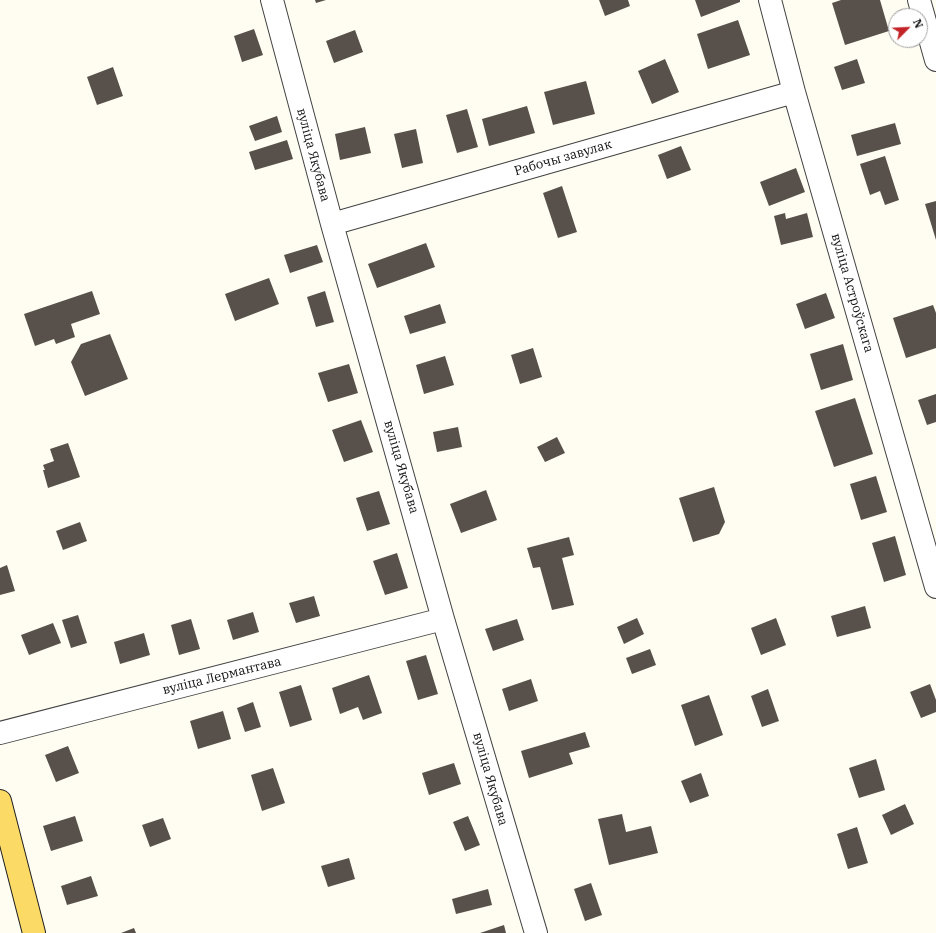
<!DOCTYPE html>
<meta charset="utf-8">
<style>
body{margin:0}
#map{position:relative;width:936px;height:933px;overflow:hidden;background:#fffdf2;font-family:"IBM Plex Serif",serif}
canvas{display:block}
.north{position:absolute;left:888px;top:8px;width:40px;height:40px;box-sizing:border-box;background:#fff;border:1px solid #9f9f9f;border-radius:50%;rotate:66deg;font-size:11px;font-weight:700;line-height:16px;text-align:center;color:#0f0f0f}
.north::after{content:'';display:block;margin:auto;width:14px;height:18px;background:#c32326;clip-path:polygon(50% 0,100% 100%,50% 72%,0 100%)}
</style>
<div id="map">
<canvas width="936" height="933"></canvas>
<div class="north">N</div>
</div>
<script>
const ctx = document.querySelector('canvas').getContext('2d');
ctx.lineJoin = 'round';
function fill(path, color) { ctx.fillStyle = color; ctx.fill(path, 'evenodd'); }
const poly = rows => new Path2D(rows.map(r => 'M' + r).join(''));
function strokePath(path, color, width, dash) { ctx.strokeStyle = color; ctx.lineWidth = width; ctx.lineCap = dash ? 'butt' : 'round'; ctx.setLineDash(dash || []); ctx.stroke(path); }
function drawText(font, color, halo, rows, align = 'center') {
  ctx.font = font + ' "IBM Plex Serif",serif'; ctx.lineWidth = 4; ctx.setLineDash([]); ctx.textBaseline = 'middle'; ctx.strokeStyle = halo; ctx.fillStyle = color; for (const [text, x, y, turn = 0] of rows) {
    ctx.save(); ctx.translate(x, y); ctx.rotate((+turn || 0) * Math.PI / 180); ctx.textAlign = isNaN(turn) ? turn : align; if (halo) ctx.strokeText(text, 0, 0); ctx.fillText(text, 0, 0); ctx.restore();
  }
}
fill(poly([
 [315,0,326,0,316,3],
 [599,0,628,0,630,6,605,16],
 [695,0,740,0,740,2,701,17],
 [841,0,880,0,889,31,845,45,832,3],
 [738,20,750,55,708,69,697,34],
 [254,29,263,55,242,62,234,36],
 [355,30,363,52,334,63,326,41],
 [665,59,679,92,652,104,638,71],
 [857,59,865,83,842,90,834,67],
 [113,67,123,96,97,105,87,77],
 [586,81,595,114,553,125,544,92],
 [527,106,535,133,489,146,482,119],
 [467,109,478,147,457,153,446,115],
 [277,116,282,132,255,141,249,126],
 [895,123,901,144,857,156,851,135],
 [365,127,371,153,340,160,335,134],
 [416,129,423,163,402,168,394,134],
 [287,140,293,159,255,170,249,152],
 [681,146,691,170,667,179,658,155],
 [885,156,899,200,885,205,880,191,870,195,860,164],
 [796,168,805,192,769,206,760,182],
 [562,186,577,232,558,238,543,193],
 [936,201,936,240,925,204],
 [785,213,786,219,807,213,813,237,781,245,774,216],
 [426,243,435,267,377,288,368,264],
 [317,245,323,262,290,273,284,255],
 [269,278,279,304,235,321,225,294],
 [92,291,100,314,71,324,75,337,56,344,54,339,35,346,24,314],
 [325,291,334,322,316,327,307,297],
 [826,293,835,318,805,329,796,304],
 [440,304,446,323,410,334,404,316],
 [933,305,936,313,936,348,906,358,893,318],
 [110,334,128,379,85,396,71,362,81,344],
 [843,344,853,380,821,390,810,354],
 [533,348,542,377,520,384,511,355],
 [445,356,454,385,424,394,416,365],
 [349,364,358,393,328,402,318,373],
 [936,394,936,422,927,425,918,400],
 [855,398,873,454,834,467,815,411],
 [361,420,373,452,344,462,332,430],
 [458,427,462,447,437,452,433,432],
 [557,437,565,453,545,462,537,447],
 [68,443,80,477,48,488,43,470,45,470,43,465,54,461,50,449],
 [876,476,887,512,861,520,850,484],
 [714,487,725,522,719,534,693,542,679,498],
 [486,490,497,520,461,533,450,504],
 [379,491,390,524,367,531,356,498],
 [80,522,87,541,63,550,56,531],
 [895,536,906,575,884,582,872,543],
 [569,537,574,555,562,558,574,605,552,610,540,567,533,568,527,548],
 [397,553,408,588,385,595,373,561],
 [7,565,15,591,0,595,0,568],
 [314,596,320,616,296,623,289,603],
 [865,606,871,628,837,637,831,616],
 [253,612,259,632,233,640,227,620],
 [78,615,87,643,71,648,62,620],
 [637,618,644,634,624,644,617,627],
 [776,618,786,645,761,655,751,628],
 [191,619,200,649,179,655,171,625],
 [517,619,524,640,493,651,485,629],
 [53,623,61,643,29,655,21,635],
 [144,633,150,655,120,664,114,642],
 [650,649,656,665,632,674,626,658],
 [426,655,438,694,418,700,406,661],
 [369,675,382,713,363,720,358,707,340,714,332,688],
 [531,679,538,701,509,711,502,689],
 [930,684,936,700,936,712,921,718,910,692],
 [301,685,312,720,290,727,279,692],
 [768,689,779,721,762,727,751,696],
 [709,695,723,735,695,746,681,705],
 [253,702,261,727,245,732,237,708],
 [223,711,231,739,198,749,190,721],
 [585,732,590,747,569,753,573,764,529,778,521,751],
 [68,746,79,773,56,782,45,755],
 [876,759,885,790,859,798,849,768],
 [454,763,461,784,429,795,422,773],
 [273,768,285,803,262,811,251,775],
 [701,773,709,796,690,803,681,781],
 [905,804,914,824,891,835,882,815],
 [622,814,626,832,651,826,658,853,609,865,598,819],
 [75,816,83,841,51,851,43,826],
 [468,816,480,845,465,851,453,822],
 [163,818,171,839,150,847,142,825],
 [857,827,868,863,848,869,837,834],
 [349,858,355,879,328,887,321,866],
 [91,876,98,896,67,905,61,886],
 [591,883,602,915,585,921,574,889],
 [488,889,492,905,456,914,452,899],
 [504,925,506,933,480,933],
 [134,928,136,933,121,933]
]), '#58514b');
const minor = poly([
 [272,0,332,224,443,619,536,933],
 [770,0,794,92,936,587],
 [919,0,936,60],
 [332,224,794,92],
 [0,733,443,619]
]);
const major = poly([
 [0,801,34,933]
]);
strokePath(minor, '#424242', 24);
strokePath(major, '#202020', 24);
strokePath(minor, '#fff', 22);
strokePath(major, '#fbdb66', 22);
drawText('13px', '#0f0f0f', '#fff', [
 ["вуліца Якубава",313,155,75],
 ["Рабочы завулак",563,158,-16],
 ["вуліца Астроўскага",852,293,74],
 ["вуліца Якубава",401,467,74],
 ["вуліца Лермантава",222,676,-14],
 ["вуліца Якубава",490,779,74]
]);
</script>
